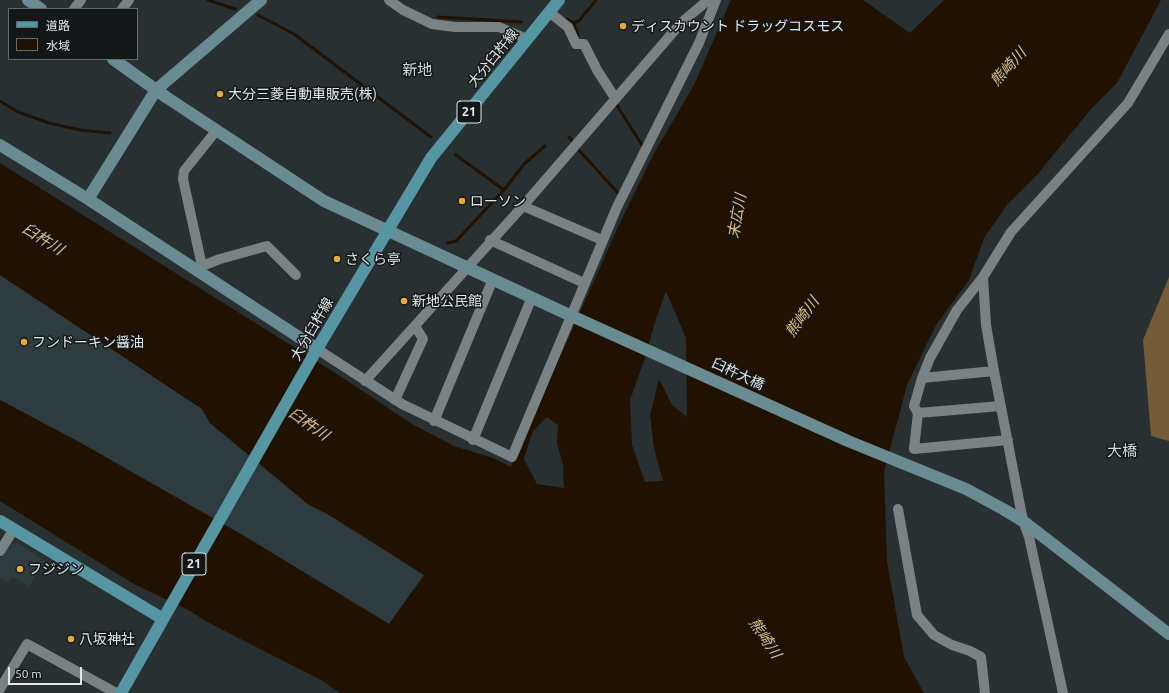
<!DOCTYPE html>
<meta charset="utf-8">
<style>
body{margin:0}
#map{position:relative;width:1169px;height:693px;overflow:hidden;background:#293031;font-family:Ubuntu,"Noto Sans JP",sans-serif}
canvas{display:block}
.legend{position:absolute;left:8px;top:8px;width:130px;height:52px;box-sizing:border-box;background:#141718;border:1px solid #676a6b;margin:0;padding:5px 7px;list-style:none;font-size:12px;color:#e3e7e8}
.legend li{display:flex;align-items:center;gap:8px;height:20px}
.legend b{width:20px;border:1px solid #676a6b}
.scale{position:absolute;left:8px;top:667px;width:74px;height:18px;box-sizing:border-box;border:2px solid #e3e7e8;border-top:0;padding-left:5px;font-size:12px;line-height:14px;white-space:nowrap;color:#e3e7e8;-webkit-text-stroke:3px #141718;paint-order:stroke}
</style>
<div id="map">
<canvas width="1169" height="693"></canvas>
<ul class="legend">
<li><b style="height:5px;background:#5696a3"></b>道路</li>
<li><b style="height:11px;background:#201100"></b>水域</li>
</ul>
<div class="scale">50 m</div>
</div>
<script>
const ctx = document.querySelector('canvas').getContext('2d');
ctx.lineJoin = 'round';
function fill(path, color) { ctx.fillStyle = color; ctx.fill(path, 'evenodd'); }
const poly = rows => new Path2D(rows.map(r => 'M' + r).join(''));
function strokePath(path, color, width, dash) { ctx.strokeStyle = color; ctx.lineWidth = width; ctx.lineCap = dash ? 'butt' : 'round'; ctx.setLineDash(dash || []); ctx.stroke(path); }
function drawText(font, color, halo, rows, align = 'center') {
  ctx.font = font + ' Ubuntu,"Noto Sans JP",sans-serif'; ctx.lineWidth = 3; ctx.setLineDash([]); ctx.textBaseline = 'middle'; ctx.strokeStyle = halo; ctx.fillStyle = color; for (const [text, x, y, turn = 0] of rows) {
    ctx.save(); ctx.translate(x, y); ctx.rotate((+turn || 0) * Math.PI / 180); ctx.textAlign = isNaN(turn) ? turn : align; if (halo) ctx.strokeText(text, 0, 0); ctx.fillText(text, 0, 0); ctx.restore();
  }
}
fill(poly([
 [0,275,202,409,210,423,309,505,329,515,424,575,389,624,246,537,81,443,0,400],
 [18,543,45,561,29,586,13,577,8,583,0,578,0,558,10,544]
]), '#2f3c3f');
fill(poly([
 [1169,277,1169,441,1151,436,1143,340]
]), '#735c37');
fill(poly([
 [731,0,863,0,910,33,944,0,1161,0,1117,83,1092,108,1036,176,1007,205,984,238,969,280,936,325,907,385,884,472,887,562,904,657,924,693,340,693,321,680,209,623,190,611,134,584,0,501,0,400,81,443,246,537,389,624,424,575,329,515,309,505,210,423,202,409,0,275,0,163,340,376,412,424,454,446,493,458,511,467,618,227,653,155,694,85],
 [666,291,686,338,687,417,672,405,659,379,650,415,654,448,663,481,645,482,632,445,630,400,645,358,656,319],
 [547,417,558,425,557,443,563,465,564,488,537,484,524,459,533,431]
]), '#201100');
strokePath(poly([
 [208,0,235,9],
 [258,15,294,34,431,137],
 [438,17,521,22],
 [567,19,574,23,578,37],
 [574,23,579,21,596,0],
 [0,101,18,112,49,123,80,130,110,133],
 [616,104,642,145],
 [569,137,573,142],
 [577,148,618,193],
 [456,155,504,190],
 [448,243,456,241,504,190,524,164,545,146]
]), '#201100', 3);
strokePath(poly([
 [389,0,403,10,432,24,455,27,499,27,527,39],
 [74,9,81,0],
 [122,9,129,0],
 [549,12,568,27,576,44,584,44,597,70,615,98],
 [523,206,602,240],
 [490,240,584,283],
 [202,266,183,179,184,171,216,131],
 [198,272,202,266,220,259,267,246,296,275],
 [983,277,986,325,994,371,1023,521,1029,537,1063,693],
 [317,349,402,404,512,457,617,207,699,43,716,0],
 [922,378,994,371],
 [365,381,523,206,681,23,708,0],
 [395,400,423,339,415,326],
 [918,413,1001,406],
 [434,421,493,279],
 [473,440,532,297],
 [1008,440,914,449,918,413,914,406,922,378,930,358,957,310,983,277,1011,232,1128,103,1169,34],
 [898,509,917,615,934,635,952,645,970,651,981,657,985,693],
 [0,551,14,529],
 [0,689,27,644,116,693]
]), '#7b8284', 10);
strokePath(poly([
 [28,0,41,9],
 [113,59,166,97,324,201,565,313,848,441,966,489,1003,509,1023,521,1169,634],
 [0,145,88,199,317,349],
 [88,199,156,90,261,0]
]), '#698c93', 12);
strokePath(poly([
 [0,521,163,619],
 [121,693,317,349,431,158,559,0]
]), '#5696a3', 12);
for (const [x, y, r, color] of [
 [623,26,4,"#e8ab37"],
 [220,94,4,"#e8ab37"],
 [462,201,4,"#e8ab37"],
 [337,259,4,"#e8ab37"],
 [404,301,4,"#e8ab37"],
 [24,342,4,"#e8ab37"],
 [20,569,4,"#e8ab37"],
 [71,639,4,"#e8ab37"]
]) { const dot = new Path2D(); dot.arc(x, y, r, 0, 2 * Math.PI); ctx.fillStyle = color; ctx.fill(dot); strokePath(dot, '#141718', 1.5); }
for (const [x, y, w] of [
 [469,112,24],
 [194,564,24]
]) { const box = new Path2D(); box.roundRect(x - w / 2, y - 11, w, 22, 3); ctx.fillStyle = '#141718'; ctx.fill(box); strokePath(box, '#e3e7e8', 1); }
drawText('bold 13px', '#e3e7e8', null, [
 ["21",469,112],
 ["21",194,564]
]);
drawText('14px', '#e3e7e8', '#141718', [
 ["ディスカウント ドラッグコスモス",631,26],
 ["大分三菱自動車販売(株)",228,94],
 ["ローソン",470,201],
 ["さくら亭",345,259],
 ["新地公民館",412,301],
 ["フンドーキン醤油",32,342],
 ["フジジン",28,569],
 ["八坂神社",79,639]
], 'left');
drawText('14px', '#e3e7e8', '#141718', [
 ["大分臼杵線",493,58,-51],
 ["大分臼杵線",312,329,-60],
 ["臼杵大橋",738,374,25]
]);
drawText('italic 15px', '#e4be80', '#141718', [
 ["熊崎川",1008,67,-48],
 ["末広川",737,216,-80],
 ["臼杵川",43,239,32],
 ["熊崎川",802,317,-54],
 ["臼杵川",309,424,35],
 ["熊崎川",765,638,56]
]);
drawText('15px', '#d2dadc', '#141718', [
 ["新地",417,70],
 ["大橋",1122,451]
]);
</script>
